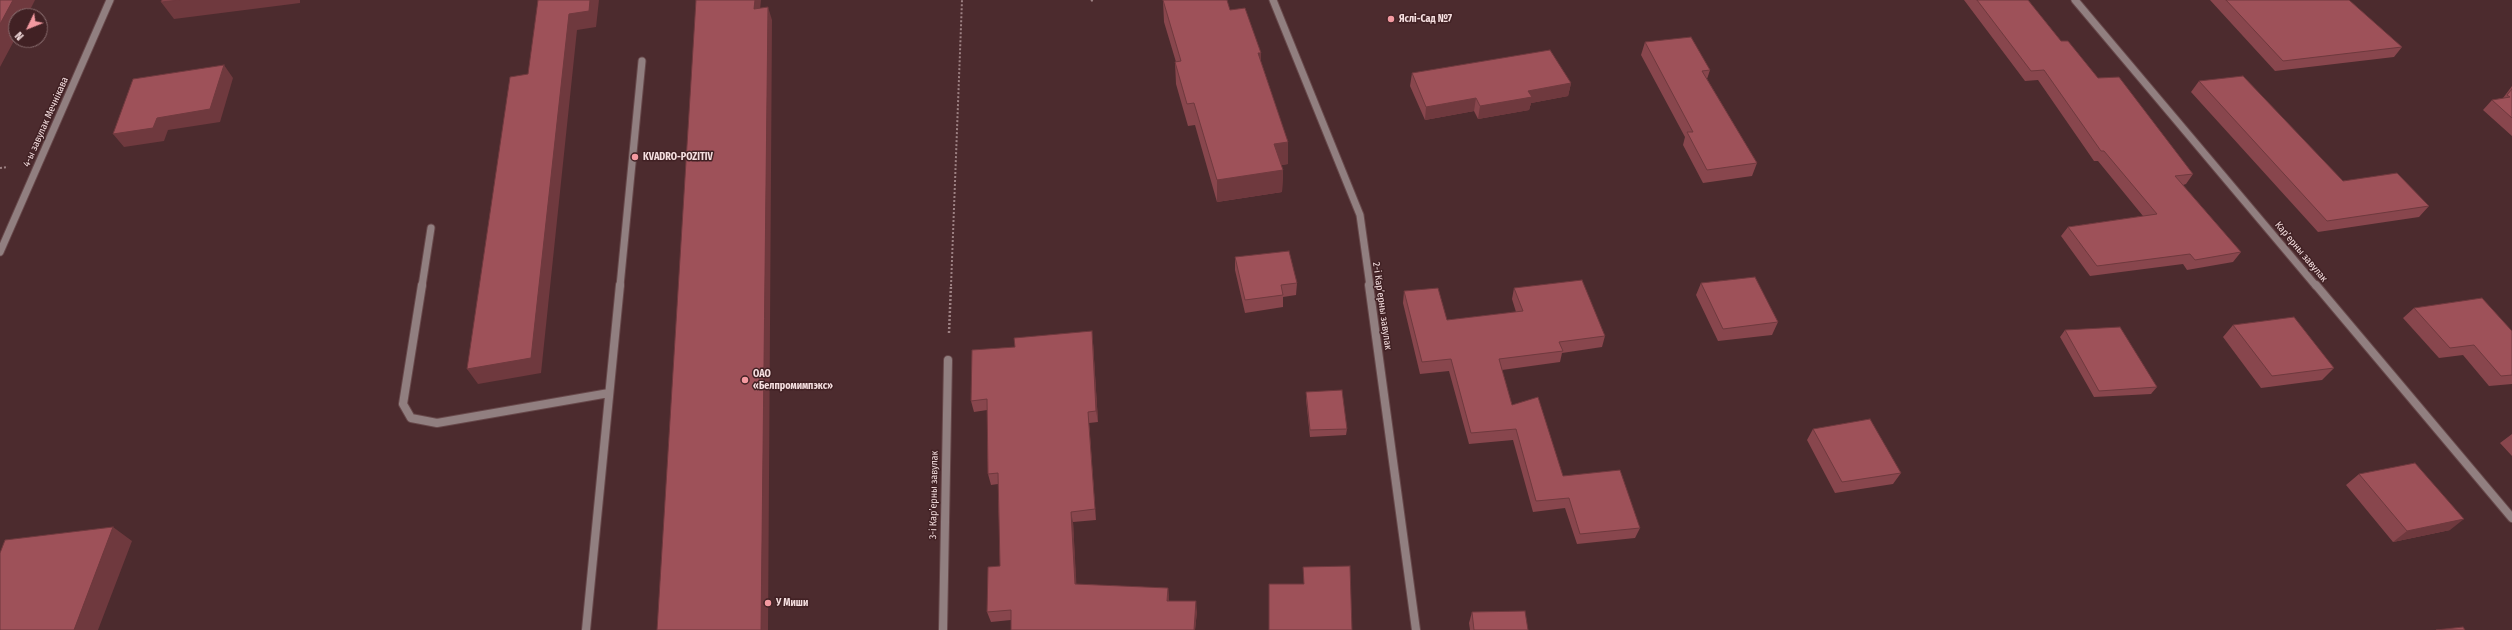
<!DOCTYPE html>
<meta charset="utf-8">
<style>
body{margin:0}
#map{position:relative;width:2512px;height:630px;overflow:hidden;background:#4c2b2e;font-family:"Fira Sans Condensed",sans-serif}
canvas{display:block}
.north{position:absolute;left:8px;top:8px;width:40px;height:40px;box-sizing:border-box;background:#412124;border:1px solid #896d6f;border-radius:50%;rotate:227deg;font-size:11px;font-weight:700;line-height:16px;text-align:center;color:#f5dfe0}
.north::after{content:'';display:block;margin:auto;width:14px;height:18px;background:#f49aa1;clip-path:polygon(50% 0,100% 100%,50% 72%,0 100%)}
</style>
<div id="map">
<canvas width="2512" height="630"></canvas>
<div class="north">N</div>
</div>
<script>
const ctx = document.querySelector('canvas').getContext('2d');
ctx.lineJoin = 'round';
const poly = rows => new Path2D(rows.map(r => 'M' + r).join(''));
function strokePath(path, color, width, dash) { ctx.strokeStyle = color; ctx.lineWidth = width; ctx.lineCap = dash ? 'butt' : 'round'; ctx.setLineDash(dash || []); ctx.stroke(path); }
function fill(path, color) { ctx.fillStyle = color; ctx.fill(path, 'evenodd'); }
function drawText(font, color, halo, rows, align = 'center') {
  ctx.font = font + ' "Fira Sans Condensed",sans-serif'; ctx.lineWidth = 3; ctx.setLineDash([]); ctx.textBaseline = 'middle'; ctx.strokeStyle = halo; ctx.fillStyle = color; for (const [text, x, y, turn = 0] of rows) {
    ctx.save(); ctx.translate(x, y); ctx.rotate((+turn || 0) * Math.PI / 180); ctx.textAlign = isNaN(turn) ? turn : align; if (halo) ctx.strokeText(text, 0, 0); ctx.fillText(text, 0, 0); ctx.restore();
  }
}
const laneFar1 = poly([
 [422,286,431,228],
 [620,286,642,61]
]);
const lane = poly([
 [422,285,403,404,411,418,437,423,609,393],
 [586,630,620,285]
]);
const streetFar1 = poly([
 [1273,0,1360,215,1370,286],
 [2075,0,2316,286],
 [0,252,110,0]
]);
const street = poly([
 [1369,285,1416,630],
 [2316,285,2512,518],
 [943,630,948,360]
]);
strokePath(laneFar1, '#67484a', 9);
strokePath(lane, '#67484a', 10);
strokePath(streetFar1, '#67484a', 9);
strokePath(street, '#67484a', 10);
strokePath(poly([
 [1091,0,1094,2],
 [0,168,8,167],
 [951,286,962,0]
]), '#9d8183', 2, [2, 2]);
strokePath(poly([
 [949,333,951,285]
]), '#9d8183', 2.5, [2, 2]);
strokePath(laneFar1, '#917f80', 7);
strokePath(lane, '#917f80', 8);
strokePath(streetFar1, '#917f80', 7);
strokePath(street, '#917f80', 8);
fill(poly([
 [1163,0,1230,10,1261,62,1288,142,1288,164,1281,165,1283,170,1282,192,1217,202,1195,125,1188,126,1176,84,1175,62,1176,62,1164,22],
 [1964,0,2028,0,2061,41,2193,174,2186,184,2183,185,2241,252,2233,262,2187,270,2183,264,2090,276,2061,236,2068,227,2143,216,2098,161,2094,161,2038,80,2025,81],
 [2210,0,2349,0,2402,47,2394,57,2275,71],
 [1645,42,1710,70,1707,79,1757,163,1752,176,1703,183,1683,145,1685,137,1641,55],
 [1412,73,1571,83,1568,96,1531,103,1529,110,1478,119,1474,111,1425,120,1410,86],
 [2199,81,2343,181,2429,206,2419,217,2318,232,2191,92],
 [2512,86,2512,136,2483,110,2492,100,2503,98],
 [1235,257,1297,283,1296,295,1283,297,1283,307,1245,313,1235,270],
 [1701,283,1778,322,1772,335,1718,341,1696,295],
 [1514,288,1605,336,1602,347,1562,353,1560,362,1502,370,1512,405,1563,476,1640,528,1635,538,1577,544,1565,508,1533,512,1513,440,1469,444,1449,371,1420,374,1403,303,1404,291,1447,320,1516,312,1512,299],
 [2414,308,2512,331,2512,384,2489,386,2463,355,2439,358,2403,318],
 [2233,325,2334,368,2322,380,2261,388,2223,337],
 [2065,330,2157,387,2151,394,2094,397,2060,337],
 [1093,343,1098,422,1089,423,1096,520,1073,522,1076,584,1168,588,1169,601,1197,611,1195,630,1011,630,1011,620,991,622,987,612,1000,566,998,484,991,485,988,474,987,410,974,412,971,401],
 [1306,392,1347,429,1346,435,1310,437,1306,399],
 [1813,429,1901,473,1893,484,1835,493,1807,440],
 [2512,434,2512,456,2500,443],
 [2359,474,2450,530,2393,542,2346,485],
 [1472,612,1528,630,1470,630,1469,623]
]), '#88464d');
fill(poly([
 [13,0,35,0,27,16,16,16,16,37,0,67,0,24],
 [180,0,300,0,300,3,174,19,161,2],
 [590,0,599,0,596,27,577,30,541,373,478,384,467,369,569,14],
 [755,0,761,0,759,21,754,9],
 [768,7,772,20,768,630,761,630],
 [1258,53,1261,53,1261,75],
 [224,65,233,78,220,122,168,130,164,141,124,147,113,134,157,118],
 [1571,83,1568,96,1531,103,1529,110,1478,119,1480,106,1528,91],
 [1476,98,1474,111,1425,120,1426,107],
 [1288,142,1288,164,1274,166,1274,144],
 [1283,170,1282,192,1217,202,1217,180],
 [1092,331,1093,343,1098,422,1096,411],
 [1088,412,1089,423,1096,520,1095,509],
 [1071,512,1073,522,1077,594,1075,584],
 [2464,519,2450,530,2393,542,2407,531],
 [113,527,132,541,98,630,74,630],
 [1168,588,1169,598,1168,611,1167,601],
 [1196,601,1197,611,1195,630,1194,630]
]), '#6f393e');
const building = poly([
 [0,0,13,0,0,24,0,0],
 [162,0,180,0,161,2,162,0],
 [538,0,590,0,589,11,569,14,531,358,467,369,510,77,528,74,538,0],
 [696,0,755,0,754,9,768,7,761,630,657,630,696,0],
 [1163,0,1227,0,1230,10,1245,8,1261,53,1258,53,1288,142,1274,144,1283,170,1217,180,1194,103,1187,104,1175,62,1181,61,1163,0],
 [1977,0,2028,0,2061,41,2068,41,2098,78,2119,77,2193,174,2175,176,2241,252,2195,260,2190,254,2097,266,2068,227,2157,214,2104,151,2101,151,2044,70,2031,71,1977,0],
 [2226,0,2349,0,2402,47,2283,61,2226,0],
 [1691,37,1710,70,1702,71,1757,163,1707,170,1687,132,1693,132,1645,42,1691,37],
 [1550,50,1571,83,1528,91,1532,97,1480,106,1476,98,1426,107,1412,73,1550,50],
 [224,65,210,109,157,118,153,128,113,134,133,79,224,65],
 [2243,76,2343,181,2397,173,2429,206,2327,221,2199,81,2243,76],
 [2512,89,2512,118,2492,100,2510,97,2507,95,2512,89],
 [1289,251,1297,283,1281,285,1283,295,1245,300,1235,257,1289,251],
 [1755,277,1778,322,1723,329,1701,283,1755,277],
 [1582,280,1605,336,1559,342,1563,351,1499,359,1512,405,1538,397,1563,476,1620,470,1640,528,1580,534,1569,498,1536,501,1516,429,1471,433,1451,359,1422,362,1404,291,1438,288,1447,320,1523,311,1514,288,1582,280],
 [2482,298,2512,331,2512,375,2501,376,2474,345,2450,348,2414,308,2482,298],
 [2294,317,2334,368,2272,376,2233,325,2294,317],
 [2120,327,2157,387,2099,391,2065,330,2120,327],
 [1092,331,1096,411,1088,412,1095,509,1071,512,1075,584,1168,588,1167,601,1196,601,1194,630,1011,630,1011,610,987,612,988,567,1000,566,998,473,988,474,987,399,971,401,972,350,1015,347,1014,338,1092,331],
 [1342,390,1347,429,1310,430,1306,392,1342,390],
 [1870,419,1901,473,1842,482,1813,429,1870,419],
 [2415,463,2464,519,2407,531,2359,474,2415,463],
 [113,527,74,630,0,630,0,553,5,540,113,527],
 [1350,566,1352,630,1269,630,1269,584,1304,584,1303,567,1350,566],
 [1525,611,1528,630,1474,630,1472,612,1525,611],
 [2463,627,2465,630,2436,630,2463,627]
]);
fill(building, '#9e5159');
strokePath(building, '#6f393e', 1);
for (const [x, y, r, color] of [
 [1391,19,4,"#f49aa1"],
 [635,157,4,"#f49aa1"],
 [745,380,4,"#f49aa1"],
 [768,603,4,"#f49aa1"]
]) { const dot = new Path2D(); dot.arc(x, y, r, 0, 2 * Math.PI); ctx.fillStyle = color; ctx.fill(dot); strokePath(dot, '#412124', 1.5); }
drawText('bold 10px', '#f5dfe0', '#412124', [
 ["Яслі-Сад №7",1399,19],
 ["KVADRO-POZITIV",643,157],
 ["ОАО",753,374],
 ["«Белпромимпэкс»",753,386],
 ["У Миши",776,603]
], 'left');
drawText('10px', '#f5dfe0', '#412124', [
 ["4-ы завулак Мечнікава",46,122,-66],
 ["Карʼерны завулак",2301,252,50],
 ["2-і Карʼерны завулак",1382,306,82],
 ["3-і Карʼерны завулак",934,495,-89]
]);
</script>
